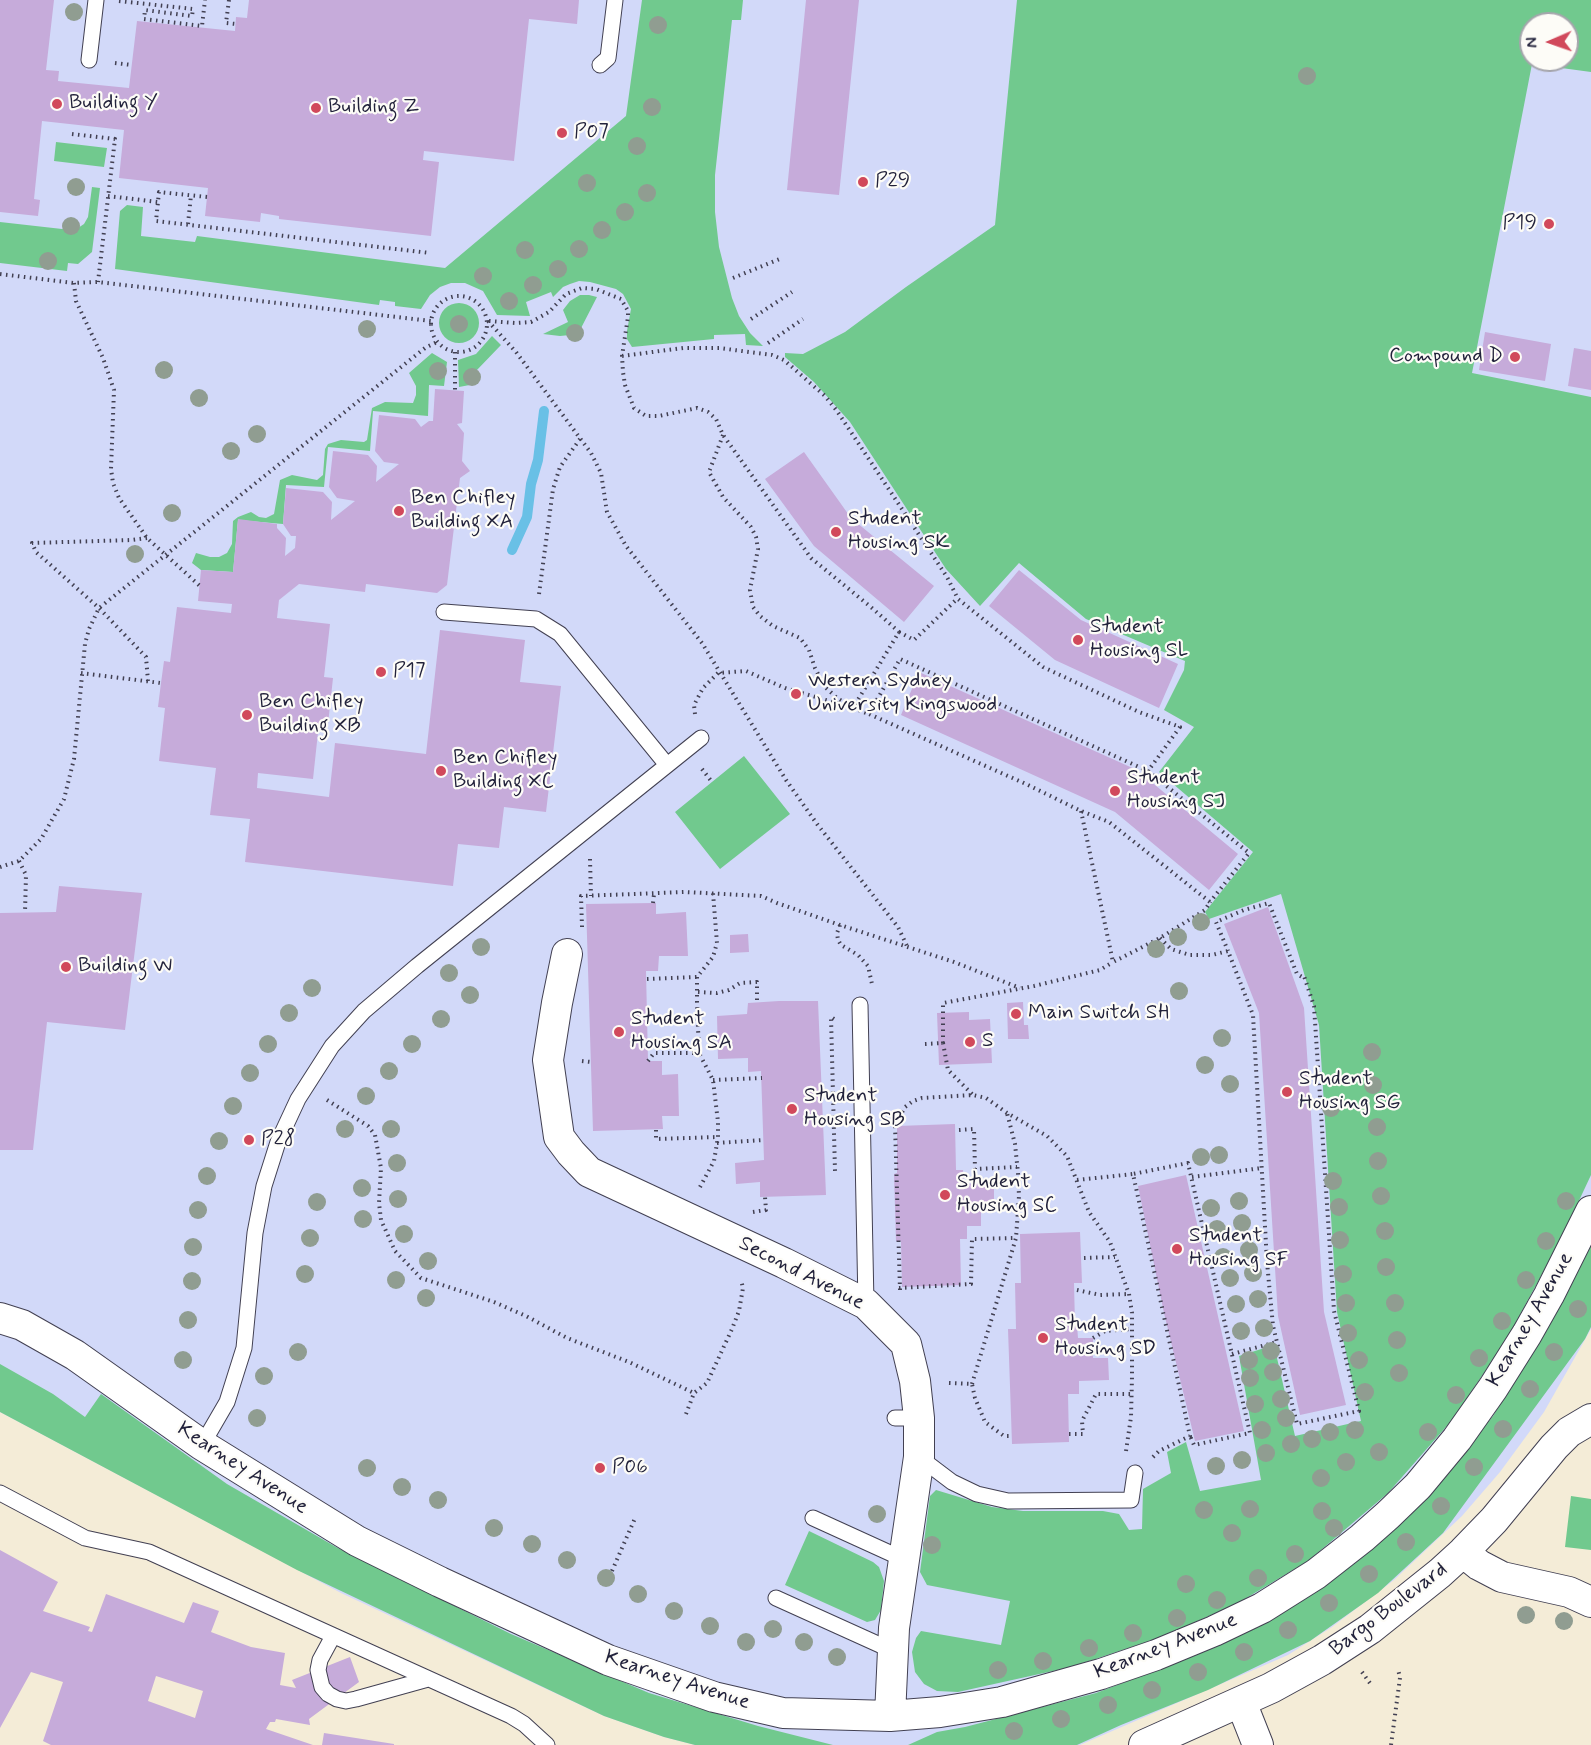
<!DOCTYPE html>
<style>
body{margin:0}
#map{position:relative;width:1591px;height:1745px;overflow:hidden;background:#f4ecd7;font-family:Mynerve,sans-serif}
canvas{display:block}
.north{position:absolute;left:1519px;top:12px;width:60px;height:60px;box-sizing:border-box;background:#fdfcf7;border:2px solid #a5a5ac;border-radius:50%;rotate:268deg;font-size:16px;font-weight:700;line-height:24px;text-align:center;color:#22223b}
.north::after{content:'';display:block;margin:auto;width:21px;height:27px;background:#d1495b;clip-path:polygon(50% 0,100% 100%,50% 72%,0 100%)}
</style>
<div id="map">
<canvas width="1591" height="1745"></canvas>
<div class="north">N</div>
</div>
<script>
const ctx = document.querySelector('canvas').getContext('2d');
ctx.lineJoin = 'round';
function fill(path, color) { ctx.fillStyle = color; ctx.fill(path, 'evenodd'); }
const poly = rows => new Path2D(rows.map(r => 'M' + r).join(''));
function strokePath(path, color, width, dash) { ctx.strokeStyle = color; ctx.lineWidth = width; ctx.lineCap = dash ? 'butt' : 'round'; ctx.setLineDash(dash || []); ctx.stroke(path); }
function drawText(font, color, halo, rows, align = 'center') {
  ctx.font = font + ' Mynerve,sans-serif'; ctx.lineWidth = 4.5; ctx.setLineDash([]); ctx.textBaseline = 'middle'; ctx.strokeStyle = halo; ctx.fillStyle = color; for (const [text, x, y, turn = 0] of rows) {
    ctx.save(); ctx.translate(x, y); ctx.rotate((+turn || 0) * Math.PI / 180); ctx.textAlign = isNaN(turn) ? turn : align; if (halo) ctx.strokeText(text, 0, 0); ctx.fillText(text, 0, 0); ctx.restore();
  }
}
fill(poly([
 [0,0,1591,0,1591,1329,1544,1412,1500,1472,1462,1516,1394,1580,1332,1627,1288,1655,1080,1745,695,1745,664,1737,604,1716,341,1593,0,1412],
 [1531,24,1567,24,1567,60,1531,60]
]), '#d2d9f9');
fill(poly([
 [642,0,743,0,741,20,732,20,715,175,715,212,719,247,732,298,739,316,750,333,763,346,746,345,745,334,714,335,714,339,632,347,627,339,627,331,631,309,623,294,616,289,590,282,579,281,570,284,563,287,553,297,551,292,526,302,530,316,497,315,483,291,465,283,451,283,440,287,430,295,421,309,395,306,395,302,380,300,379,305,115,269,120,211,127,205,143,207,141,236,195,242,197,236,445,268,626,116],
 [1017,0,1591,0,1591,72,1532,64,1472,373,1591,397,1591,1175,1561,1239,1508,1337,1453,1419,1388,1493,1308,1561,1238,1603,1162,1637,1071,1667,958,1692,937,1691,924,1684,915,1672,912,1652,916,1638,921,1631,1001,1645,1010,1601,927,1585,920,1572,930,1496,936,1490,992,1507,1023,1511,1103,1511,1119,1514,1129,1530,1142,1529,1143,1489,1171,1473,1167,1452,1186,1442,1200,1491,1261,1480,1239,1356,1274,1345,1295,1436,1361,1421,1337,1312,1319,1025,1281,894,1209,919,1205,912,1253,852,1159,772,1194,727,1164,710,1184,670,1185,661,1086,619,1019,563,980,606,946,569,850,422,814,382,785,357,785,353,803,354,845,332,906,287,995,225],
 [1531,24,1567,24,1567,60,1531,60],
 [56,142,107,148,104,167,54,161],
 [92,187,100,188,92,252,78,264,68,263,67,271,0,263,0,222,71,230,78,228,84,224,88,217],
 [580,295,589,295,597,297,579,332,570,335,560,336,543,334,568,322,563,310,570,301],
 '439 323a20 20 0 1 1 40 0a20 20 0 1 1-40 0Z',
 [492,336,501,345,476,371,475,384,459,387,458,360,476,354],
 [432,353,447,362,444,386,429,385,428,416,373,411,370,451,328,447,324,487,286,485,283,524,238,520,233,572,201,570,192,563,196,553,210,557,219,557,227,553,232,544,233,521,238,517,251,512,259,517,266,518,274,514,280,480,292,475,317,480,323,475,325,449,328,444,341,440,364,442,367,440,372,408,385,402,413,403,416,395,416,386,409,373],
 [744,756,790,814,720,869,675,812],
 [1591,1243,1591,1327,1585,1339,1443,1533,1378,1593,1310,1641,1208,1690,1121,1725,1077,1745,908,1745,937,1732,965,1727,1096,1693,1194,1656,1278,1615,1361,1558,1422,1503,1493,1416,1551,1321],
 [0,1364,53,1394,85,1417,101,1394,227,1484,336,1547,511,1634,649,1693,758,1726,833,1745,695,1745,664,1737,604,1716,297,1570,0,1412],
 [1571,1496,1591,1499,1591,1550,1565,1547],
 [809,1531,873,1562,879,1567,884,1581,881,1610,875,1620,867,1622,785,1585]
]), '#71c98e');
strokePath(poly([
 [512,550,527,517,531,484,538,460,544,411]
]), '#69c0e6', 10);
fill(poly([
 [0,0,54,0,46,70,59,71,58,81,129,88,137,21,235,31,236,17,247,18,249,0,579,0,577,24,529,19,514,161,424,151,423,160,439,162,431,236,279,219,279,216,261,213,260,222,205,216,208,188,119,178,124,130,42,121,34,199,40,200,38,216,0,212],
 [806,0,859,0,839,195,787,190],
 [1485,332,1551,344,1545,381,1479,370],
 [1574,348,1591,351,1591,390,1568,386],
 [435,389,464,391,462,423,457,424,464,433,462,461,470,471,460,478,447,585,437,593,366,584,365,592,299,584,279,600,277,618,330,624,324,677,333,678,328,724,319,723,313,779,258,773,257,788,329,797,335,743,426,754,440,630,525,640,520,682,561,686,546,812,504,807,499,848,458,844,453,886,245,862,250,819,210,815,216,768,159,761,165,708,158,707,161,683,164,661,170,662,177,607,231,613,232,604,198,601,201,570,233,572,238,519,277,524,277,528,286,538,285,556,295,548,296,536,291,536,283,524,286,488,323,492,332,502,331,520,355,501,337,498,329,487,333,451,368,455,377,466,376,482,399,464,384,462,375,451,379,415,415,419,421,427,429,421,433,421],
 [804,452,851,518,934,586,904,622,814,546,765,479],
 [1019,570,1081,620,1178,664,1159,708,1055,660,989,606],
 [919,672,1137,770,1238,854,1209,890,1115,812,901,715],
 [59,886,142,893,125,1030,47,1022,33,1150,0,1150,0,913,56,912],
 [653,903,656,903,656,914,686,912,688,956,659,956,658,971,646,971,648,1061,662,1061,662,1075,678,1074,679,1116,662,1116,663,1129,593,1131,586,904],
 [1268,907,1304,1008,1324,1312,1346,1405,1300,1415,1278,1316,1259,1013,1224,924],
 [748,934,749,952,730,953,730,935],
 [779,1001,818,1001,826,1195,760,1197,760,1182,736,1184,735,1163,764,1160,761,1071,748,1072,748,1058,718,1059,717,1016,747,1014,748,1003],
 [1023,1002,1024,1025,1028,1025,1029,1039,1008,1039,1007,1003],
 [969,1012,969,1020,990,1019,992,1063,939,1065,937,1013],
 [955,1124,956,1170,963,1170,964,1184,994,1183,994,1206,981,1207,981,1226,967,1226,967,1239,960,1239,961,1285,902,1287,901,1241,896,1241,894,1174,897,1173,897,1126],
 [1186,1175,1244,1431,1195,1441,1164,1313,1138,1186],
 [1080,1232,1082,1283,1074,1283,1075,1325,1077,1325,1078,1338,1093,1338,1093,1358,1108,1358,1109,1380,1079,1381,1079,1394,1068,1394,1069,1442,1012,1444,1008,1329,1016,1329,1015,1283,1021,1283,1020,1234],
 [0,1550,58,1582,43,1611,90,1627,88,1631,92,1632,106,1594,184,1623,193,1602,219,1611,211,1632,251,1647,285,1653,280,1685,296,1688,292,1680,350,1657,359,1682,309,1719,310,1725,276,1719,275,1722,270,1722,266,1729,313,1745,51,1745,43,1741,63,1682,31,1672,0,1728],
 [156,1676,203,1691,195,1718,148,1701],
 [324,1733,394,1744,394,1745,322,1745]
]), '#c6abda');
const lane = poly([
 [89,60,96,0],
 [600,65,608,58,615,0],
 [444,612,536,619,560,634,667,765],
 [860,1005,866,1304],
 [895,1418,919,1418],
 [202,1445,227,1402,244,1348,255,1233,264,1186,278,1142,298,1099,332,1046,364,1011,417,966,701,738],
 [919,1457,952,1482,977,1494,1008,1501,1131,1500,1135,1473],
 [0,1493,85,1538,149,1552,511,1716,524,1724,547,1745],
 [813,1518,903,1559],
 [776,1598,891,1650],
 [333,1636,320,1660,318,1670,322,1687,328,1694,337,1699,346,1701,356,1699,428,1679]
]);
const street = poly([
 [567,954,557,1003,548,1060,559,1137,571,1153,589,1172,784,1263,866,1304,906,1344,915,1381,919,1418,919,1457,894,1628,890,1716],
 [0,1318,22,1325,75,1355,202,1445,357,1541,440,1582,608,1660,714,1697,783,1713,890,1716,940,1712,1002,1702,1101,1674,1156,1655,1214,1631,1262,1608,1316,1574,1362,1538,1388,1515,1418,1486,1457,1439,1493,1388,1527,1334,1549,1295,1591,1211],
 [1463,1552,1479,1565,1502,1577,1569,1592,1591,1602],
 [1241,1702,1258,1745],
 [1144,1745,1271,1688,1322,1660,1370,1629,1440,1573,1463,1552,1494,1520,1554,1447,1569,1432,1591,1419]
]);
strokePath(lane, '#424052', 17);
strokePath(street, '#424052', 32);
strokePath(poly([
 [229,0,226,23,236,24],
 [119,1,193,9,192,16,145,10,144,19,202,26,205,0],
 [115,63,132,65],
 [72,134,115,139,98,282],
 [108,196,158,202],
 [207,197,159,192,156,221,430,253],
 [188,224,191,195],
 [0,274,74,283,98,282,431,321],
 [733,278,782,258],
 [74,283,76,301,103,358,114,390,111,469,113,483,119,498,147,538,200,586],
 '431 324a28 28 0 1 1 56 0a28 28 0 1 1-56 0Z',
 [751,319,792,292],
 [488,321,516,352,591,453,601,473,607,512,626,546,702,643,786,780,817,824,898,927,907,946],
 [489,321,515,323,531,322,549,312,566,294,582,288,596,289,621,299,628,311,628,317,622,356,623,372,625,385,634,408,646,416,659,416,697,408,708,412,716,419,723,435,811,558,872,608,899,632,853,708,869,714],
 [768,343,803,319],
 [455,352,455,390],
 [622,356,683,348,719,348,772,355,784,360,825,396,837,411,947,577,958,599,1043,667,1139,712,1180,727,1148,771,900,659,869,714,1026,784,1081,811,1109,822,1210,902,1205,910,1160,938,1113,962,1081,811],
 [723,435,709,472,723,497,751,527,756,537,758,549,750,590,753,607,760,616,773,626,800,638,809,650,815,668,824,686,837,698,853,708],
 [147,538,132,540,32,543,36,552,99,608,146,657,148,681],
 [539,594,553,489,560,467,580,439],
 [899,632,914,640,957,599],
 [81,673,161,683],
 [695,714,694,705,703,688,718,673,746,671,785,688,846,706],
 [702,769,712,782],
 [1148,771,1249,853,1210,902],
 [590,859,591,896],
 [19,861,26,875,25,912],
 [0,867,19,861,41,839,64,799,74,759,85,644,89,629,99,608,425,348,437,342],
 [653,903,654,894],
 [840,925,837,933,838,940,841,945,858,955,868,966,872,984],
 [582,927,581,896,685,892,761,896,777,903,840,925,954,962,1020,988],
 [1160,938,1171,949,1190,955,1212,955,1228,951,1253,1015,1267,1262,1273,1326,1297,1424,1359,1411,1334,1311,1314,1006,1304,976,1302,977,1297,974,1269,903,1244,910,1216,922,1228,951],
 [647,979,697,977],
 [698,992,717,993,729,990,740,983,757,982,757,1002],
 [834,1019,831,1017,835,1171,837,1174],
 [943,1043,943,1003,1034,986,1100,970,1113,962],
 [925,1044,943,1043,948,1070,973,1095],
 [582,1061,591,1062],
 [648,1061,654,1053,699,1053],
 [713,1080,762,1078],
 [327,1100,368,1126,375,1135,381,1168,379,1203,381,1220,395,1251,421,1278,494,1302,526,1316,567,1338,629,1362,694,1393],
 [656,1130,656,1139,718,1137],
 [959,1130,974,1129,975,1169,1017,1167],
 [717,1143,763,1140],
 [1192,1177,1262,1168],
 [1077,1180,1133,1174],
 [700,1187,714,1161,718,1137,718,1122,713,1080,699,1053,697,1002,697,977,713,957,717,943,713,893],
 [753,1212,766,1210,765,1197],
 [1084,1258,1115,1257],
 [899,1288,971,1284,972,1239,1016,1238],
 [900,1290,895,1125,905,1107,913,1101,922,1098,973,1095,986,1098,1007,1113,1047,1136,1067,1156,1089,1212,1110,1242,1129,1294,1132,1313,1132,1377,1131,1417,1126,1451],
 [1077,1290,1100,1295,1129,1294],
 [1093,1338,1105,1331,1131,1329],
 [1232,1354,1277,1342],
 [949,1383,972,1384,975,1398,985,1422,1004,1436,1012,1436],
 [972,1384,1016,1238,1019,1196,1018,1173,1015,1144,1007,1113],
 [686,1414,694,1393,707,1383,732,1329,739,1311,743,1288,741,1280],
 [1069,1434,1083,1434,1082,1421,1096,1394,1131,1394],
 [1153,1457,1159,1451,1190,1436,1133,1174,1188,1163,1250,1433,1194,1445,1190,1436],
 [612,1571,636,1516],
 [1362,1672,1372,1686],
 [1391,1745,1400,1678,1398,1669]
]), '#424052', 4, [1.5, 4.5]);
strokePath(lane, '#fff', 15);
strokePath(street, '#fff', 30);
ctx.fillStyle = '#909d91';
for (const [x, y] of [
 [74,12],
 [658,25],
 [1307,76],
 [652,107],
 [637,146],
 [587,183],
 [76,187],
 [647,193],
 [625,212],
 [71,226],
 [602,230],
 [579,249],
 [525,250],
 [48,261],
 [558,269],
 [483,276],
 [533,285],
 [509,301],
 [459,324],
 [367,329],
 [575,333],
 [164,370],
 [438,371],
 [472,377],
 [199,398],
 [257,434],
 [231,451],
 [172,513],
 [135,554],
 [1201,922],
 [1178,937],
 [481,947],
 [1156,949],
 [449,973],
 [312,988],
 [1179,991],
 [470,995],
 [289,1013],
 [441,1019],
 [1222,1038],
 [268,1044],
 [412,1044],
 [1372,1052],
 [1205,1065],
 [389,1071],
 [250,1073],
 [1230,1084],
 [1373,1085],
 [366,1096],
 [233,1106],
 [1331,1108],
 [1377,1127],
 [345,1129],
 [391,1129],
 [219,1141],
 [1219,1155],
 [1201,1157],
 [1378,1161],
 [397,1163],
 [207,1176],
 [1333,1181],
 [362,1188],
 [1381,1196],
 [398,1199],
 [1239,1201],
 [1566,1201],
 [317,1202],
 [1339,1207],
 [1211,1208],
 [198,1210],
 [363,1219],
 [1242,1223],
 [1217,1229],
 [1385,1231],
 [404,1234],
 [310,1238],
 [1340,1240],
 [1546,1241],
 [193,1247],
 [1249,1250],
 [1223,1257],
 [428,1261],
 [1386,1267],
 [1253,1273],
 [305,1274],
 [1343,1274],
 [1230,1278],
 [396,1280],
 [1526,1280],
 [192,1281],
 [426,1298],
 [1258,1299],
 [1346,1303],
 [1395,1303],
 [1236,1304],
 [1578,1309],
 [188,1320],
 [1502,1321],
 [1264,1328],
 [1241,1331],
 [1348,1333],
 [1397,1340],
 [1271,1351],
 [298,1352],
 [1554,1352],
 [1479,1358],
 [183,1360],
 [1249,1360],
 [1359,1360],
 [1273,1372],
 [1399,1373],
 [264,1376],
 [1250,1378],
 [1530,1389],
 [1365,1392],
 [1456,1395],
 [1281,1399],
 [1255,1404],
 [257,1418],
 [1286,1418],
 [1503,1429],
 [1262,1430],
 [1355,1430],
 [1330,1432],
 [1428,1432],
 [1312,1439],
 [1291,1444],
 [1379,1452],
 [1266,1453],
 [1242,1460],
 [1346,1462],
 [1216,1466],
 [1474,1467],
 [367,1468],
 [1321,1478],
 [402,1487],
 [438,1500],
 [1441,1506],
 [1250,1509],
 [1204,1510],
 [1322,1511],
 [877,1514],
 [494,1528],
 [1334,1528],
 [1232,1533],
 [1406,1542],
 [532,1544],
 [932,1545],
 [1295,1554],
 [567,1560],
 [1369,1574],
 [606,1578],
 [1258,1578],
 [1186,1584],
 [638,1594],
 [1217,1600],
 [1329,1603],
 [674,1611],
 [1526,1615],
 [1177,1618],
 [1564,1621],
 [710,1626],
 [773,1629],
 [1288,1630],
 [1133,1633],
 [746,1642],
 [804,1642],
 [1089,1648],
 [1244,1652],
 [837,1657],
 [1043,1661],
 [998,1670],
 [1198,1672],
 [1152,1690],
 [1108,1705],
 [1061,1719],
 [1014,1731]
]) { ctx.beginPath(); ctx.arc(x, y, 9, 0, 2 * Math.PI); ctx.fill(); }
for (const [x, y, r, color] of [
 [57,104,6,"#d1495b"],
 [316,108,6,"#d1495b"],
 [562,133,6,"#d1495b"],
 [863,182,6,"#d1495b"],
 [1549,224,6,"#d1495b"],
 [1515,357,6,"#d1495b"],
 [399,511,6,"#d1495b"],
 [836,532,6,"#d1495b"],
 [1078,640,6,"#d1495b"],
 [381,672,6,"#d1495b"],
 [796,694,6,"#d1495b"],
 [247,715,6,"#d1495b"],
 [441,771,6,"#d1495b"],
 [1115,791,6,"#d1495b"],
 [66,967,6,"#d1495b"],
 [1016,1014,6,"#d1495b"],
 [619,1032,6,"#d1495b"],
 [970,1042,6,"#d1495b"],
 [1287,1092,6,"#d1495b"],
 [792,1109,6,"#d1495b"],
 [249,1140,6,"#d1495b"],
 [945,1195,6,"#d1495b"],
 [1177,1249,6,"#d1495b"],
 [1043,1338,6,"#d1495b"],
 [600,1468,6,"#d1495b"]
]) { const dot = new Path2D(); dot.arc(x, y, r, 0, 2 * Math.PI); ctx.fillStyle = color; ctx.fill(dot); strokePath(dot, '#fdfcf7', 2); }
drawText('21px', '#22223b', '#fdfcf7', [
 ["Building Y",69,104],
 ["Building Z",328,108],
 ["P07",574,133],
 ["P29",875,182],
 ["P19",1537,224,"right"],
 ["Compound D",1503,357,"right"],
 ["Ben Chifley",411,499],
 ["Building XA",411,523],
 ["Student",848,520],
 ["Housing SK",848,544],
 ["Student",1090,628],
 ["Housing SL",1090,652],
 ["P17",393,672],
 ["Western Sydney",808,682],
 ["University Kingswood",808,706],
 ["Ben Chifley",259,703],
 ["Building XB",259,727],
 ["Ben Chifley",453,759],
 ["Building XC",453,783],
 ["Student",1127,779],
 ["Housing SJ",1127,803],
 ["Building W",78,967],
 ["Main Switch SH",1028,1014],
 ["Student",631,1020],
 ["Housing SA",631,1044],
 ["S",982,1042],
 ["Student",1299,1080],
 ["Housing SG",1299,1104],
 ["Student",804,1097],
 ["Housing SB",804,1121],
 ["P28",261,1140],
 ["Student",957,1183],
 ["Housing SC",957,1207],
 ["Student",1189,1237],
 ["Housing SF",1189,1261],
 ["Student",1055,1326],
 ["Housing SD",1055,1350],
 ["P06",612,1468]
], 'left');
drawText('21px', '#22223b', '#fdfcf7', [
 ["Second Avenue",801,1274,27],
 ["Kearney Avenue",1531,1320,-60],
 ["Kearney Avenue",242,1469,33],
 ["Bargo Boulevard",1389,1610,-37],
 ["Kearney Avenue",1166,1647,-21],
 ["Kearney Avenue",677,1681,18]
]);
</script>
